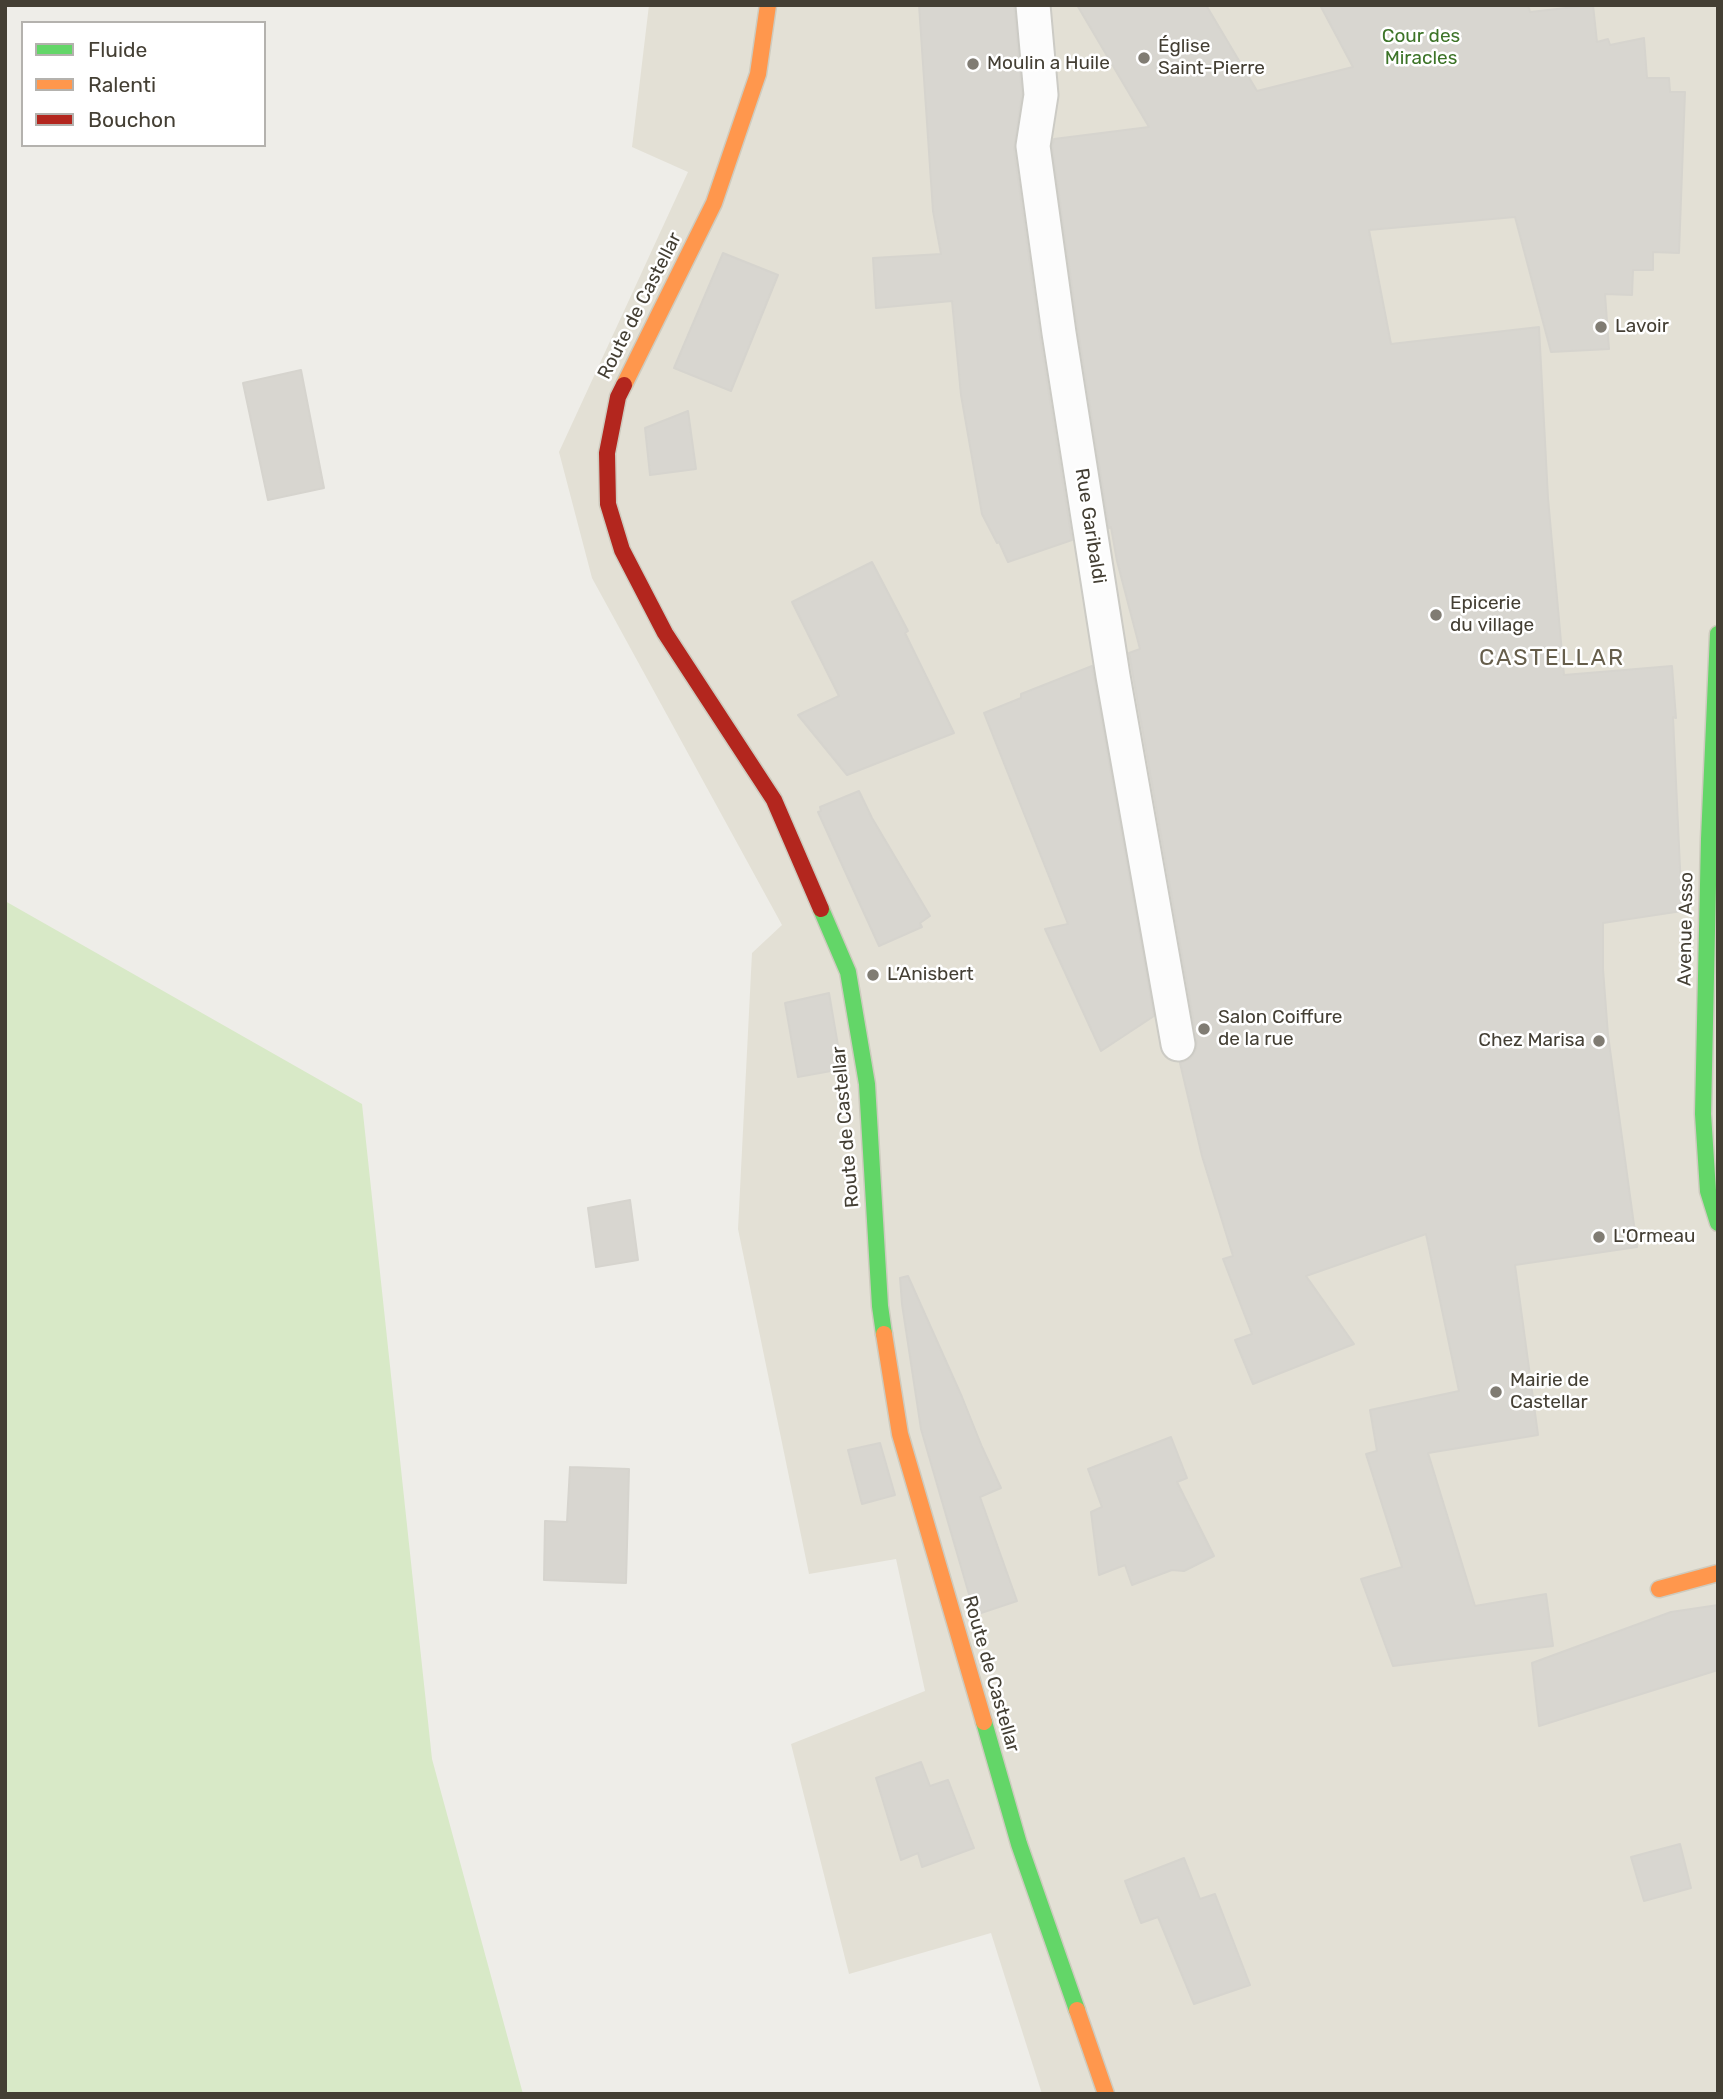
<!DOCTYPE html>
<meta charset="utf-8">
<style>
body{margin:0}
#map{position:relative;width:1723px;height:2099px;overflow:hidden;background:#eeede8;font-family:Rubik,sans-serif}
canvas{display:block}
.frame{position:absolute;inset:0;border:7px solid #443f34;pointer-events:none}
.legend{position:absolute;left:21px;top:21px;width:245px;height:126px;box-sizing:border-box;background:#fff;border:2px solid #b4b2ae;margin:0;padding:9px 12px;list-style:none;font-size:21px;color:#443f34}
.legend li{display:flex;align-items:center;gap:14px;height:35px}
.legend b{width:35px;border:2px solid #b4b2ae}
</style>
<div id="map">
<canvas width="1723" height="2099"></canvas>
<div class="frame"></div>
<ul class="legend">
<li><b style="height:9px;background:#63d668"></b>Fluide</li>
<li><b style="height:9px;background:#ff974d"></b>Ralenti</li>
<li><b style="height:9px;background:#b3261e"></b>Bouchon</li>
</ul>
</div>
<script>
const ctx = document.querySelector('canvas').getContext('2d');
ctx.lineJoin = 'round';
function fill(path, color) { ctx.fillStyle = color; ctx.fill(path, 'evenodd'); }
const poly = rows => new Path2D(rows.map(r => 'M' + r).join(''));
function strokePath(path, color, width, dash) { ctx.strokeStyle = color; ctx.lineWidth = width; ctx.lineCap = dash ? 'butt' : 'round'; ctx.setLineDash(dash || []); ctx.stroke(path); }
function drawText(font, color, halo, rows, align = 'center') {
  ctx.font = font + ' Rubik,sans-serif'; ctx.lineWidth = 5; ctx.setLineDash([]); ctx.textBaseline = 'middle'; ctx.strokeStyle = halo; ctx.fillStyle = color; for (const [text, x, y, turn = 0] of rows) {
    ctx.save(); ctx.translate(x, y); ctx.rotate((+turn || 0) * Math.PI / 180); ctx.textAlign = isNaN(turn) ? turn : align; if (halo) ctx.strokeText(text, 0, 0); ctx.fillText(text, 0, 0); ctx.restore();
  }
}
fill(poly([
 [649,5,1718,5,1718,2094,1042,2094,991,1933,849,1974,791,1744,925,1691,896,1559,809,1574,738,1229,752,953,782,925,592,578,559,452,688,172,632,147]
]), '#e3e0d5');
fill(poly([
 [5,901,362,1104,432,1759,523,2094,5,2094]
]), '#d8e9c7');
const building = poly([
 [919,5,1014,5,1022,94,1014,149,1040,336,1072,540,1008,562,999,542,997,543,982,514,961,395,952,301,876,308,873,258,941,254,933,211,919,5],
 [1077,5,1206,5,1257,91,1353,67,1320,5,1528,5,1530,12,1593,5,1597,42,1608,39,1610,45,1644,38,1647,78,1669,78,1670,92,1685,92,1679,253,1653,252,1653,270,1633,270,1632,295,1605,294,1609,349,1551,352,1515,217,1369,230,1391,344,1539,327,1548,498,1564,675,1672,666,1676,718,1673,717,1682,911,1603,923,1603,969,1608,1035,1637,1247,1515,1265,1538,1435,1428,1453,1475,1606,1546,1594,1553,1646,1393,1666,1361,1579,1402,1567,1366,1454,1377,1451,1370,1410,1459,1391,1426,1234,1306,1276,1354,1344,1253,1384,1235,1340,1252,1334,1223,1259,1233,1256,1202,1156,1180,1063,1191,1058,1196,1050,1197,1041,1129,653,1140,649,1117,561,1111,527,1109,528,1078,330,1052,146,1054,139,1149,127,1077,5],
 [723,253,778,275,731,391,674,368,723,253],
 [301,370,324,488,268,500,243,383,301,370],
 [688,411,696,469,650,475,645,428,688,411],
 [872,562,908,631,905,633,954,733,847,775,798,715,839,696,792,602,872,562],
 [1092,666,1154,1016,1101,1051,1045,929,1068,924,984,713,1021,698,1021,694,1092,666],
 [859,791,872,818,930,916,920,923,922,927,879,946,818,812,821,811,820,807,859,791],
 [829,993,842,1069,798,1077,785,1003,829,993],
 [630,1200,638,1260,596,1267,588,1208,630,1200],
 [908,1276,962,1397,982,1447,1001,1488,980,1497,1017,1601,975,1615,921,1429,902,1304,900,1278,908,1276],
 [1171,1437,1187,1478,1177,1482,1214,1556,1184,1571,1172,1570,1132,1585,1125,1565,1099,1575,1091,1512,1102,1507,1088,1469,1171,1437],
 [880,1443,895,1495,862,1504,848,1450,880,1443],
 [570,1467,629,1469,626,1583,544,1580,545,1521,567,1522,570,1467],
 [1718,1605,1718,1670,1539,1726,1532,1663,1671,1612,1718,1605],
 [921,1762,930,1786,948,1780,974,1848,922,1867,918,1853,901,1860,876,1778,921,1762],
 [1680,1844,1691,1888,1644,1901,1631,1857,1680,1844],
 [1184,1858,1200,1899,1215,1894,1250,1985,1194,2004,1158,1917,1141,1923,1125,1881,1184,1858]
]);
fill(building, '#d8d6d0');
strokePath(building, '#d6d4ce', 2);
const lane = poly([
 [1033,5,1041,95,1033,146,1059,333,1113,676,1178,1044]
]);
const fast = poly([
 [1718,634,1709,839,1703,1114,1708,1191,1718,1223],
 [821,909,848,972,867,1084,880,1306,884,1334],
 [984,1722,1019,1844,1077,2010]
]);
const slow = poly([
 [624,385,714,203,758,74,768,5],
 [884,1334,900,1434,984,1722],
 [1659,1589,1718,1573],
 [1077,2010,1106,2094]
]);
const jam = poly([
 [624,385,618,397,607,453,608,504,622,550,665,633,774,800,821,909]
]);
strokePath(lane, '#cccbc5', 37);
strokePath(fast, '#cecbbf', 19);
strokePath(slow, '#cecbbf', 19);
strokePath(jam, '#cecbbf', 19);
strokePath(lane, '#fcfcfc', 33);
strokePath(fast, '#63d668', 16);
strokePath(slow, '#ff974d', 16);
strokePath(jam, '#b3261e', 16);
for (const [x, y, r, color] of [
 [1144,58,7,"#807c73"],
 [973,64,7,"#807c73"],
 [1601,327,7,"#807c73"],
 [1436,615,7,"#807c73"],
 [873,975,7,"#807c73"],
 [1204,1029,7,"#807c73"],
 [1599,1041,7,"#807c73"],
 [1599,1237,7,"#807c73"],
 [1496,1392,7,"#807c73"]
]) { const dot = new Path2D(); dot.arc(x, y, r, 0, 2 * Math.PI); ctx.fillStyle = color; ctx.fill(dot); strokePath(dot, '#fff', 2.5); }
drawText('19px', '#3d7428', '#fff', [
 ["Cour des",1421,37],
 ["Miracles",1421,59]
]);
drawText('19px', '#443f34', '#fff', [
 ["Église",1158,47],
 ["Saint-Pierre",1158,69],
 ["Moulin a Huile",987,64],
 ["Lavoir",1615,327],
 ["Epicerie",1450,604],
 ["du village",1450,626],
 ["L’Anisbert",887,975],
 ["Salon Coiffure",1218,1018],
 ["de la rue",1218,1040],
 ["Chez Marisa",1585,1041,"right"],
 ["L'Ormeau",1613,1237],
 ["Mairie de",1510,1381],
 ["Castellar",1510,1403]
], 'left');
drawText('19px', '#443f34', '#fff', [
 ["Route de Castellar",640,306,-63],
 ["Rue Garibaldi",1090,526,81],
 ["Avenue Asso",1686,929,-89],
 ["Route de Castellar",846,1127,-95],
 ["Route de Castellar",991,1674,74]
]);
ctx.letterSpacing = '2px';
drawText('23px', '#665e4b', '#fff', [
 ["CASTELLAR",1552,658]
]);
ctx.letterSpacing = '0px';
</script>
